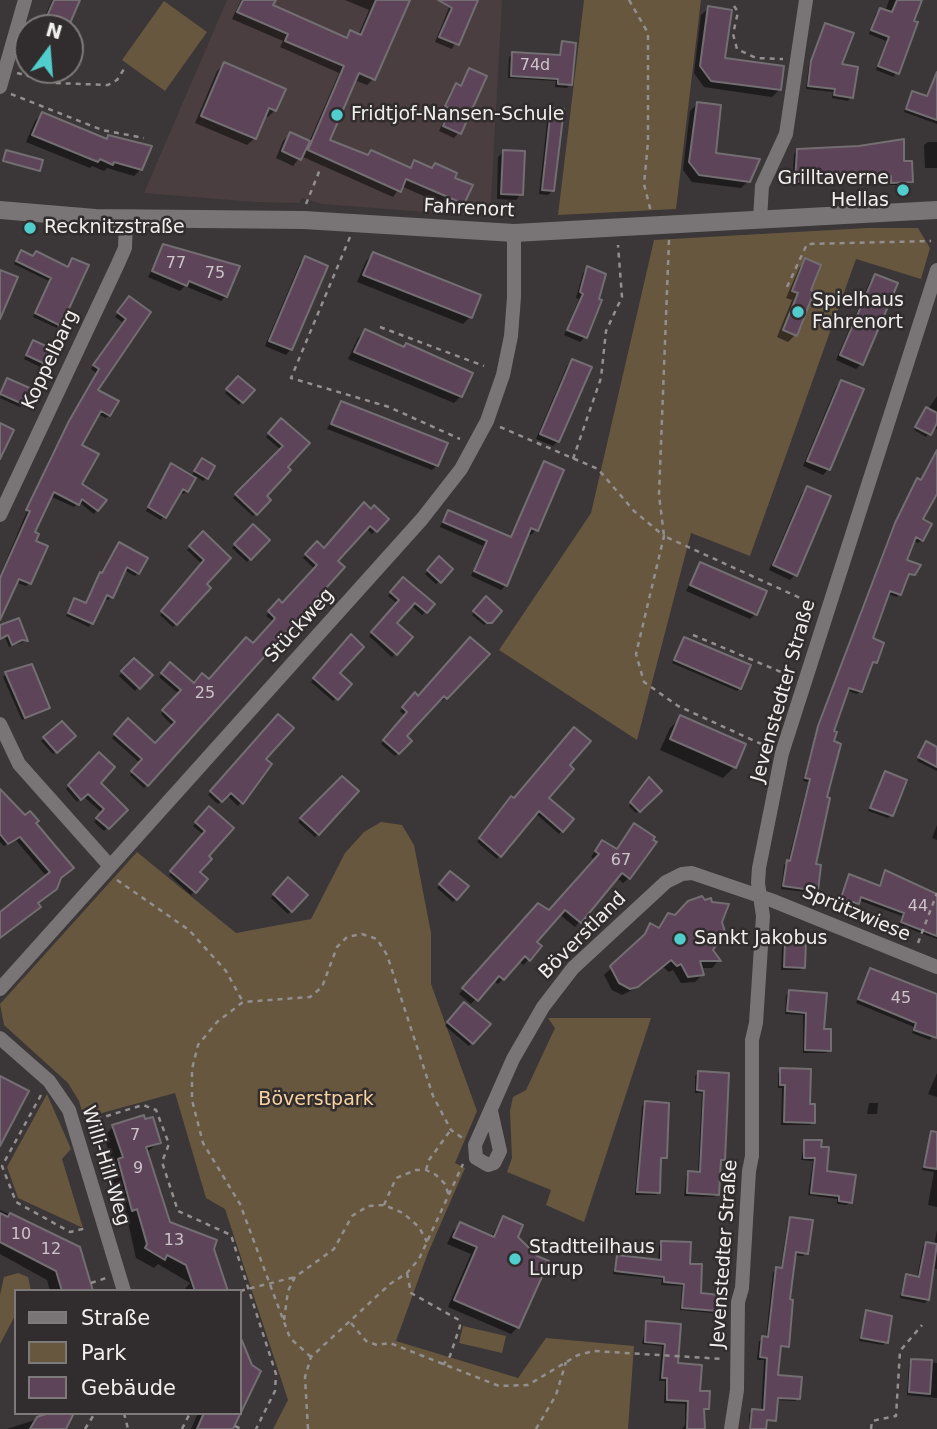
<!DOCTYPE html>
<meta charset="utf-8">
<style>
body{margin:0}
#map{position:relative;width:937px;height:1429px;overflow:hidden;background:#3b3637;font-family:"DejaVu Sans",sans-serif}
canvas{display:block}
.legend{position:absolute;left:14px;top:1289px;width:228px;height:126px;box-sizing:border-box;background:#312c2d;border:2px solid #7e7a7a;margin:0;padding:9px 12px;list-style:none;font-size:21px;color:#f1eeee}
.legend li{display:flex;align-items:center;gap:14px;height:35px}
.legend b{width:35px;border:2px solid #7e7a7a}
.north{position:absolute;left:14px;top:14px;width:70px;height:70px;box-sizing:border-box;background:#312c2d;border:2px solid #7e7a7a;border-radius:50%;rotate:16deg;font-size:19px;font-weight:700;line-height:28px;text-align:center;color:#f1eeee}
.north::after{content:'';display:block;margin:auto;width:24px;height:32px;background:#52cdce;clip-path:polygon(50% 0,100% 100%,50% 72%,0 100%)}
</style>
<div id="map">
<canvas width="937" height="1429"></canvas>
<ul class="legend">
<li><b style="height:9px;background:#797475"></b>Straße</li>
<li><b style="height:19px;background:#67573f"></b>Park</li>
<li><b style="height:19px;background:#5d4459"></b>Gebäude</li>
</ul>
<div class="north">N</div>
</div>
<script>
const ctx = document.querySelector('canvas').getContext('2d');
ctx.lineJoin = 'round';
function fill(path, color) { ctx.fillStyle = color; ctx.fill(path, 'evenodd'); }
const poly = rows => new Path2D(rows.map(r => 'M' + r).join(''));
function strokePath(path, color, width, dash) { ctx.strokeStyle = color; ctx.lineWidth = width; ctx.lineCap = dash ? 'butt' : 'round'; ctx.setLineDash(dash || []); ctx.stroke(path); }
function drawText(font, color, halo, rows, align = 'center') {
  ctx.font = font + ' "DejaVu Sans",sans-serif'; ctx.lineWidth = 5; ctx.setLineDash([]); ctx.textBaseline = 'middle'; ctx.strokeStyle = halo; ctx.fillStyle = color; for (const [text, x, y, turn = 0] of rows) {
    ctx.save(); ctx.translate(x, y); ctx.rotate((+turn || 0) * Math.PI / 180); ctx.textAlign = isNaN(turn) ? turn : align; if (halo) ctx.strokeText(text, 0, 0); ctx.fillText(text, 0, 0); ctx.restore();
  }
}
fill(poly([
 [227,0,502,0,490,217,323,204,302,198,299,203,255,202,144,193]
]), '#4a3e40');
fill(poly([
 [584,0,701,0,676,209,558,215],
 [164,1,207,32,165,91,122,60],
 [867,228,918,228,930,248,921,279,856,259,750,556,691,533,637,740,499,650,591,513,654,240],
 [381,822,402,825,414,845,431,933,431,984,477,1111,455,1163,465,1168,428,1253,396,1341,518,1378,546,1338,634,1346,628,1429,273,1429,288,1400,225,1209,206,1198,175,1093,84,1118,79,1101,68,1083,4,1025,0,1004,137,852,236,933,311,919,345,853,364,832],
 [548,1018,651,1018,584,1222,546,1205,551,1190,507,1172,512,1158,510,1111,513,1097,526,1090,555,1028],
 [47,1094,71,1149,62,1159,83,1228,18,1198,7,1167],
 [18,1273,28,1277,31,1291,16,1291,16,1314,0,1344,0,1295,4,1277],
 [463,1326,506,1336,502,1353,459,1343]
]), '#67573f');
fill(poly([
 [52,0,78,0,66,28,40,28],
 [241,0,274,0,271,6,345,38,351,33,358,36,369,10,345,0,408,0,373,79,367,85,354,80,327,141,408,169,415,162,431,169,435,165,452,178,463,203,456,210,401,186,393,197,301,156,293,166,276,158,283,141,290,134,309,142,339,73,280,47,283,41,232,19],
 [452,0,476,0,452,49,435,42],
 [889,0,921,0,894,77,876,70,886,41,869,34,876,13,880,10,885,12],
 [709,8,724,59,779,90,772,97,704,87,694,73,701,15],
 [826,25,851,97,848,101,832,98,833,92,806,89,809,65],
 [562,43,570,84,567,88,555,87,556,81,508,78,509,57,513,54,558,56],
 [224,64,275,110,268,117,264,115,255,138,247,145,195,123,217,71],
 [31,70,55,70,48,79],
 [469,70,459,132,454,138,439,131,447,114,441,112,451,90,459,87],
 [937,72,937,124,904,112,913,93,925,97],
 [697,104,714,154,748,181,741,188,692,182,683,170,690,111],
 [552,110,552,191,548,195,539,194,548,114],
 [42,114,105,140,109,137,150,147,141,169,134,176,107,168,104,171,92,166,90,168,26,142,35,121],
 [928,142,937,142,937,168,925,168,924,145],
 [797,150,903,163,911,182,908,185,889,185,888,178,792,185,794,154],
 [6,152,38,170,3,162],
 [503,152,521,194,516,200,497,199,498,157],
 [164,246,226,296,221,301,185,286,180,291,148,277],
 [21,252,67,268,73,260,57,328,33,317,49,281,14,264],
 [373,254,470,317,463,324,357,282,366,261],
 [305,258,291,349,286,355,265,346,300,263],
 [806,260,795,335,788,342,777,337,792,300,786,298,799,268],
 [588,268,602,288,585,337,580,342,564,335,579,299,576,298,583,273],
 [876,276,861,364,856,369,836,360,870,281],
 [125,302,148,313,96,390,109,415,106,418,98,414,80,445,80,484,105,500,94,514,79,502,74,507,50,496,33,533,29,583,26,586,15,582,0,603,0,575,50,457,96,373,91,369,124,323,115,317],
 [365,331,461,396,454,403,348,359,358,338],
 [34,342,50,350,40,367,24,359],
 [573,361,558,441,553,446,536,439,567,366],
 [238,378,252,390,239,405,225,393],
 [7,380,23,404,20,407,0,398],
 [841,382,861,390,828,469,823,475,803,466,836,387],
 [937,396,937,429,931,430,926,437,914,430],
 [341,403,437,465,432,470,327,429],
 [281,420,285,467,264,496,268,500,253,516,233,498,281,450,266,437],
 [937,456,937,490,921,520,922,540,918,543,913,540,905,561,913,574,906,576,897,597,887,594,871,639,882,644,860,691,857,694,846,690,832,732,814,866,816,890,813,893,781,889,784,865,788,862,808,782,803,781,816,731,892,528,914,483,920,481,932,459],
 [199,463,206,478,203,481,196,476,184,494,180,492,161,520,146,511,168,469,191,477],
 [545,463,536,530,531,535,527,533,506,585,501,590,471,576,483,546,440,527,444,517,449,512,509,538],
 [807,488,795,575,790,580,769,570,802,493],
 [364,505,386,519,372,534,366,528,336,561,343,567,144,788,130,775,140,763,112,738,128,721,155,746,173,726,161,714,179,694,159,677,170,665,193,685,208,681,253,645,273,621,266,616,279,602,282,605,315,569,303,558,317,544,324,550],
 [253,526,268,540,247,562,232,548],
 [203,534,229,558,205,585,208,588,173,627,160,615,202,564,187,550],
 [116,547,138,573,135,576,124,570,111,597,108,600,103,598,89,627,66,616,75,600,85,605],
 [439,559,451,569,436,584,425,574],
 [701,564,755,614,750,619,686,591],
 [403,579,432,605,422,615,411,605,395,623,411,637,392,657,369,636,398,604,388,596],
 [486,599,500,611,484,625,472,615],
 [0,627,26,641,9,647,5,637,0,639],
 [351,637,337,674,349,684,333,701,311,682],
 [684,639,740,688,737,691,672,663],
 [487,654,442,701,439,698,404,736,409,741,395,756,381,744,405,716,400,711,415,695,418,698],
 [134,660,150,675,135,691,119,676],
 [6,674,48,707,22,720,3,677],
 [278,716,264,759,270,764,238,806,227,795,218,804,208,795],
 [681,718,734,767,723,778,660,750,670,728],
 [62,723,73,736,53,754,41,741],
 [924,747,937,749,937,771,917,761],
 [99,754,98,783,125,810,104,831,94,822,102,813,83,796,77,802,66,789],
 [567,766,547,798,572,819,559,834,535,813,497,859,477,842,508,801],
 [885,773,891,815,888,818,868,811],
 [646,782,660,791,636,813,629,806],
 [0,791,34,824,59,878,36,904,35,910,0,938,0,914,47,877,15,839,4,846,0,842],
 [357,791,315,837,298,822,315,803],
 [209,808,206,856,197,872,205,879,191,895,169,875,204,835,193,826],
 [937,825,937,840,932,838],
 [630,830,629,878,623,883,617,878,575,927,559,914,534,942,540,946,528,960,523,965,519,961,498,984,493,980,471,1004,459,994,533,911,549,912,595,860,591,857,597,848,616,850],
 [885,872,937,901,937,939,899,925,902,916,858,900,854,906,839,901,850,876,878,887],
 [450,873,466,886,453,902,437,888],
 [288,880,305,895,288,914,271,898],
 [669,915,711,950,718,961,712,968,700,968,702,975,695,982,681,983,673,970,669,972,662,966,644,984,622,995,612,990,604,975,639,942,651,925,657,929],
 [786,942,803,967,800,970,781,970,782,945],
 [871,970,937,995,937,1029,930,1040,912,1033,914,1027,856,1003],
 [790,992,823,1031,830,1050,826,1053,803,1053,803,1015,785,1014,786,995],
 [461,1007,488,1024,469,1046,445,1026],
 [781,1070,808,1105,813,1122,810,1125,781,1125,782,1088,778,1088,778,1073],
 [698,1073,728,1074,723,1159,719,1163,718,1194,714,1197,684,1196,686,1176,689,1173,698,1174,702,1093,695,1093,695,1076],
 [937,1073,937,1097,928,1094],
 [645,1103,665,1157,660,1160,659,1192,656,1195,635,1195,642,1106],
 [869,1103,878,1103,877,1114,867,1114],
 [113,1127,159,1142,146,1153,169,1224,212,1249,226,1291,183,1291,190,1283,158,1264,154,1268,136,1258,127,1218,123,1219,109,1170,113,1166,104,1136],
 [805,1141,850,1202,847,1205,837,1204,837,1199,808,1195,813,1161,801,1160],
 [929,1148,937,1149,937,1207,928,1205,934,1172,922,1170],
 [0,1210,78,1248,91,1291,50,1291,47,1280,0,1254],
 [503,1218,536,1258,518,1327,511,1334,448,1307,471,1254,447,1244,453,1231,460,1224,491,1237],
 [791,1219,806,1253,803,1256,793,1255,788,1301,787,1346,779,1349,777,1377,799,1398,795,1401,776,1400,775,1420,765,1422,765,1429,749,1429,749,1414,752,1411,761,1412,764,1360,757,1360,759,1341,766,1338,773,1272,780,1270,788,1222],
 [937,1230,937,1269,934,1269,928,1299,925,1303,900,1298,904,1279,907,1276,917,1278,923,1247,927,1244,934,1245],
 [662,1242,689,1265,699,1295,716,1310,712,1313,680,1310,682,1286,661,1285,662,1279,613,1274,617,1257,658,1262,659,1246],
 [866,1312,887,1342,883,1345,859,1341],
 [647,1322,679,1325,676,1365,708,1408,703,1411,703,1429,682,1429,685,1425,685,1404,664,1403,665,1381,659,1381,662,1346,642,1344],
 [912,1361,937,1363,937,1398,907,1395,909,1364],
 [38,1413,73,1413,65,1429,7,1429,44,1417],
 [198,1413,239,1413,231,1429,191,1429]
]), '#0007');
const building = poly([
 [54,0,80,0,68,28,42,28,54,0],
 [243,0,276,0,273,5,347,38,350,30,361,35,376,0,410,0,375,80,359,73,330,140,368,155,371,150,411,168,414,160,432,168,435,163,457,173,455,178,473,185,464,204,406,179,401,192,308,150,344,66,285,41,288,34,237,12,243,0],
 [438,0,478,0,459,45,439,37,452,8,438,0],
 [897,0,922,0,914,21,918,22,899,74,878,66,889,37,871,30,880,8,892,12,897,0],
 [708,6,732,10,725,58,784,66,781,90,711,81,700,66,708,6],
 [825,23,854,33,842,64,858,67,853,98,834,95,835,89,808,86,811,61,825,23],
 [562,41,576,43,572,85,558,84,558,79,511,76,512,52,560,55,562,41],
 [224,62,286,89,276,111,269,108,256,139,201,116,224,62],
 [469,68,487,76,461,134,443,126,451,109,445,106,456,83,461,86,469,68],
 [937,72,937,120,906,109,912,91,927,96,937,72],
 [697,102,721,105,716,153,760,159,750,182,699,175,689,162,697,102],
 [551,108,564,109,554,191,542,190,551,108],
 [42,112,107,139,108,135,152,146,142,170,114,162,113,165,100,159,98,162,32,135,42,112],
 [290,132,310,141,301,160,282,151,290,132],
 [904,139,904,161,912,161,913,182,891,183,891,176,795,182,797,149,859,146,904,139],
 [6,150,43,160,40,171,3,161,6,150],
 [503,150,525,151,523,195,501,194,503,150],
 [163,244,240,266,227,297,189,281,187,286,152,271,163,244],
 [21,250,33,256,36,251,68,267,72,258,89,265,61,326,35,313,51,278,16,261,21,250],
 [373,252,481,295,472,318,363,275,373,252],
 [305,256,328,266,292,350,269,341,305,256],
 [805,258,821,265,811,290,814,292,797,336,783,330,798,293,792,291,805,258],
 [587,266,606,274,599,299,602,300,587,338,567,330,583,294,580,292,587,266],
 [0,270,18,277,0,319,0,270],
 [875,274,898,283,863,365,840,355,875,274],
 [129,296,151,312,98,390,119,401,110,416,101,411,82,445,99,454,82,484,107,500,98,511,82,499,79,505,54,492,35,532,39,534,36,541,48,546,31,584,19,579,0,620,0,578,30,511,26,510,69,421,99,369,93,365,126,319,117,312,129,296],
 [365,329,404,347,406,343,473,373,462,397,354,352,365,329],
 [33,340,52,349,45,364,26,355,33,340],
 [572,359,592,367,559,442,540,434,572,359],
 [238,376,255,390,243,403,226,389,238,376],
 [7,378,32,389,25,405,0,394,7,378],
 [841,380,864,389,830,470,807,461,841,380],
 [341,401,448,443,438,466,331,424,341,401],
 [926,407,937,413,937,423,931,435,915,427,926,407],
 [281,418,310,443,288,467,291,470,267,496,271,500,257,515,235,494,283,446,268,433,281,418],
 [0,423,14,430,0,459,0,423],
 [937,450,937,494,923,519,932,524,923,541,916,537,907,560,921,565,915,575,909,574,901,595,890,591,873,638,884,643,877,663,873,662,862,692,849,688,834,731,837,732,834,741,841,744,827,797,830,798,816,864,821,865,818,891,783,886,787,860,790,861,810,779,805,778,818,726,895,523,917,478,921,480,937,450],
 [202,458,215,466,208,479,194,471,202,458],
 [544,461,564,470,538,531,531,528,507,586,474,571,487,541,443,522,448,510,511,537,544,461],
 [171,463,196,478,188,492,183,489,166,518,148,507,171,463],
 [807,486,831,496,797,576,773,565,807,486],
 [364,502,371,509,374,505,389,519,377,532,370,526,338,561,345,567,148,786,131,771,142,759,114,734,128,718,155,743,175,722,162,710,181,690,161,673,170,662,194,683,202,673,209,679,246,637,253,643,273,621,275,618,268,611,279,599,282,603,317,565,305,554,317,541,324,548,364,502],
 [253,524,270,540,251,560,234,544,253,524],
 [203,531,231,558,207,584,211,588,177,625,161,611,204,560,189,546,203,531],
 [119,542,148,558,139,574,127,567,113,598,107,595,93,624,68,613,74,598,86,603,100,572,102,573,119,542],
 [439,556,453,569,441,583,427,570,439,556],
 [700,562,767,591,757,615,690,585,700,562],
 [403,577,435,604,427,613,415,603,397,623,413,637,397,655,371,632,399,600,390,592,403,577],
 [486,596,502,611,492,623,487,623,473,611,486,596],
 [19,618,28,641,22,640,12,645,8,635,0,639,0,625,19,618],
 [351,634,364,647,340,673,352,684,338,700,313,678,351,634],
 [470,637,490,654,447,699,444,696,407,736,412,741,399,754,383,740,407,712,402,707,415,692,418,696,470,637],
 [684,637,751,665,741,689,674,660,684,637],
 [134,658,153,675,140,689,121,671,134,658],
 [32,664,50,708,25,718,5,672,32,664],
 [278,714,294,728,266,759,272,764,243,804,231,793,222,802,210,791,278,714],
 [680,715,746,744,736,768,670,739,680,715],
 [62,721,76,736,57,753,43,737,62,721],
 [574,727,591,741,570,765,574,769,549,798,574,819,563,832,539,811,501,857,479,838,511,796,514,798,574,727],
 [926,741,937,747,937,767,918,757,926,741],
 [99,752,115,767,101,783,128,810,109,829,96,818,104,809,88,794,81,800,68,785,99,752],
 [885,771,907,780,893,816,870,808,885,771],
 [342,776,359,791,319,835,300,818,342,776],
 [649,777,662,791,640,812,630,802,649,777],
 [0,789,25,815,30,811,39,821,36,823,74,868,61,878,57,889,38,903,41,907,0,938,0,912,50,872,20,837,8,844,0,834,0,789],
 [209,806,234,828,209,856,212,859,200,872,208,879,196,893,170,871,205,831,195,822,209,806],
 [634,823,655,837,653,840,657,842,630,879,622,873,581,923,565,910,537,942,542,946,530,961,525,956,504,980,499,976,478,1001,462,988,538,903,549,910,599,854,595,851,602,840,617,849,634,823],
 [885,870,937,894,937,936,901,922,904,913,861,897,859,904,841,898,849,874,880,886,885,870],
 [450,871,469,886,457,900,439,884,450,871],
 [288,877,308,895,292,912,273,894,288,877],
 [702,896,705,900,711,898,712,902,729,904,722,922,725,932,713,950,721,961,700,961,704,975,688,977,681,964,677,966,671,960,638,987,630,989,619,983,610,966,645,934,650,923,659,928,668,913,675,915,688,901,702,896],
 [785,940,806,941,805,968,784,967,785,940],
 [870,968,937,994,937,1038,914,1030,916,1023,858,999,870,968],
 [789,990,827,993,824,1029,831,1029,831,1051,805,1050,806,1013,787,1011,789,990],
 [464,1002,491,1024,473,1044,447,1022,464,1002],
 [780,1068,811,1069,810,1104,815,1104,815,1123,784,1122,785,1085,780,1085,780,1068],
 [698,1071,729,1073,725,1160,721,1160,719,1195,687,1193,688,1171,700,1172,704,1091,697,1090,698,1071],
 [0,1076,29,1091,0,1146,0,1076],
 [645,1101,669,1103,667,1158,661,1158,660,1193,637,1192,645,1101],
 [144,1115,145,1119,153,1117,161,1143,146,1147,170,1222,217,1240,214,1249,228,1291,195,1291,186,1265,167,1255,165,1260,145,1248,147,1244,137,1209,132,1211,118,1159,123,1157,112,1125,144,1115],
 [931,1131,937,1132,937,1169,924,1167,931,1131],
 [804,1140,822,1140,821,1147,829,1147,827,1171,856,1175,852,1203,839,1201,839,1196,811,1193,815,1158,804,1158,804,1140],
 [0,1213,8,1217,10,1213,80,1247,93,1291,62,1291,56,1271,0,1242,0,1213],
 [503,1216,523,1225,518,1237,537,1256,549,1261,519,1328,454,1300,477,1247,453,1237,460,1222,494,1237,503,1216],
 [790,1217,813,1220,808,1254,796,1252,790,1299,793,1300,789,1347,781,1346,778,1375,802,1377,800,1399,778,1398,776,1421,767,1420,766,1429,750,1429,752,1409,764,1410,767,1358,760,1357,762,1336,768,1337,776,1267,782,1268,790,1217],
 [661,1241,691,1242,690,1264,702,1264,701,1293,719,1295,717,1311,682,1308,684,1284,664,1282,664,1277,615,1271,617,1255,661,1260,661,1241],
 [926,1242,937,1244,929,1300,902,1295,906,1274,919,1277,926,1242],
 [866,1310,892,1316,888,1343,861,1338,866,1310],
 [646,1321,681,1324,678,1363,702,1365,700,1391,710,1391,709,1409,704,1409,705,1429,687,1429,688,1401,667,1400,667,1378,662,1378,665,1344,645,1342,646,1321],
 [240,1336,252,1365,261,1371,233,1429,197,1429,204,1413,240,1413,240,1336],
 [911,1359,932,1360,930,1394,909,1392,911,1359],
 [49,1413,74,1413,66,1429,30,1429,37,1417,49,1413]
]);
fill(building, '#5d4459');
strokePath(building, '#726e71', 2);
strokePath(poly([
 [629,0,648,33,648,142,644,184,651,212],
 [734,6,738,12,733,34,737,49,756,58,783,59],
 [70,49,76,35],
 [17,73,55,83,108,85,117,80,126,66],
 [55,83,61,70],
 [11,94,102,130,144,138],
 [306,204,321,167],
 [350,237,291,378,389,407,460,439],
 [669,240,659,495,664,536,809,602],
 [787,287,807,244,931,241],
 [380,327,484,366],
 [500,427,598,469,634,511,664,536,636,654,644,682,678,706,770,748],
 [573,459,601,378,606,331,622,297,618,245],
 [693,635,793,677],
 [117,880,189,930,226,971,243,1002],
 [918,943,937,893],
 [41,1095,2,1166,16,1202,70,1232,87,1228],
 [87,1122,143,1105,156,1110,169,1144,162,1162,178,1211,231,1235,276,1374,275,1391,256,1429],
 [426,1170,429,1160,450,1131],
 [384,1205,396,1178,416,1170,426,1170,436,1175,445,1184,449,1196],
 [407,1273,411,1293,459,1320,460,1326,450,1356,443,1365],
 [91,1283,106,1278],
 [240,1291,295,1277],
 [284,1320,288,1291,295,1277,334,1249,352,1216,368,1206,384,1205,403,1213,419,1227,427,1242],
 [351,1323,366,1341,377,1345,390,1343,499,1386,528,1385,578,1355,594,1351,723,1359],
 [311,1357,290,1338,240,1204,203,1143,192,1100,192,1069,198,1045,217,1022,243,1002,310,997,322,987,337,947,347,937,362,934,377,939,387,955,433,1096,451,1130,464,1139],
 [124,1413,128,1429],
 [235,1426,241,1429],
 [85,1429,95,1413],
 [182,1429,190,1413],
 [308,1429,305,1377,311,1357,390,1284,407,1273,419,1259,463,1164],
 [536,1429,556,1395,566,1362],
 [871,1429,872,1421,896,1416,900,1351,922,1325]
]), '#938f8f', 2.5, [5, 5]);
strokePath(poly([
 [0,87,25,0],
 [760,219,762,186,786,134,806,0],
 [0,515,117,266,125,248,126,219],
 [0,724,19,764,109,865],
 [0,989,422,519,461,469,487,421,503,375,511,336,514,297,514,233],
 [0,1038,49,1081,69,1110,124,1291],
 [491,1111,500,1151,494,1163,488,1165,476,1158,475,1145,513,1059,543,1007,573,968,666,882,682,874,692,873,771,900,937,967],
 [731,1429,737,1390,738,1302,742,1288,749,1171,752,1156,752,1040,756,1023,763,916,758,883,759,868,782,753,937,270]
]), '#797475', 14);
strokePath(poly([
 [0,210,95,218,304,220,514,233,937,210]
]), '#797475', 18);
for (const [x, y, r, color] of [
 [337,115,7,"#52cdce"],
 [903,190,7,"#52cdce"],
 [30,228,7,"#52cdce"],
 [798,312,7,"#52cdce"],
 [680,939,7,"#52cdce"],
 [515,1259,7,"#52cdce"]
]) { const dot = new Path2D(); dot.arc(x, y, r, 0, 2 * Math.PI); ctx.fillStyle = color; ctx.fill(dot); strokePath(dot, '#312c2d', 2.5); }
drawText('16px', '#ccc4c9', null, [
 ["74d",535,66],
 ["77",176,264],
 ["75",215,274],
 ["25",205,694],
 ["67",621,861],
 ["44",918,907],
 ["45",901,999],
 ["7",135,1136],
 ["9",138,1169],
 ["10",21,1235],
 ["13",174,1241],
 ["12",51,1250]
]);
drawText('19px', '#f1eeee', '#312c2d', [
 ["Fridtjof-Nansen-Schule",351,115],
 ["Grilltaverne",889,179,"right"],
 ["Hellas",889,201,"right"],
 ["Recknitzstraße",44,228],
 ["Spielhaus",812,301],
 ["Fahrenort",812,323],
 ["Sankt Jakobus",694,939],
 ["Stadtteilhaus",529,1248],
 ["Lurup",529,1270]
], 'left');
drawText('19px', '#f1eeee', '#312c2d', [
 ["Fahrenort",469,209,3],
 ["Koppelbarg",51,360,-65],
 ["Stückweg",300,626,-48],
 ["Jevenstedter Straße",784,691,-74],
 ["Sprützwiese",856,914,23],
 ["Böverstland",583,936,-45],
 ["Willi-Hill-Weg",105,1166,73],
 ["Jevenstedter Straße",725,1254,-86]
]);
drawText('19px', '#f9d3a0', '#312c2d', [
 ["Böverstpark",316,1100]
]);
</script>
